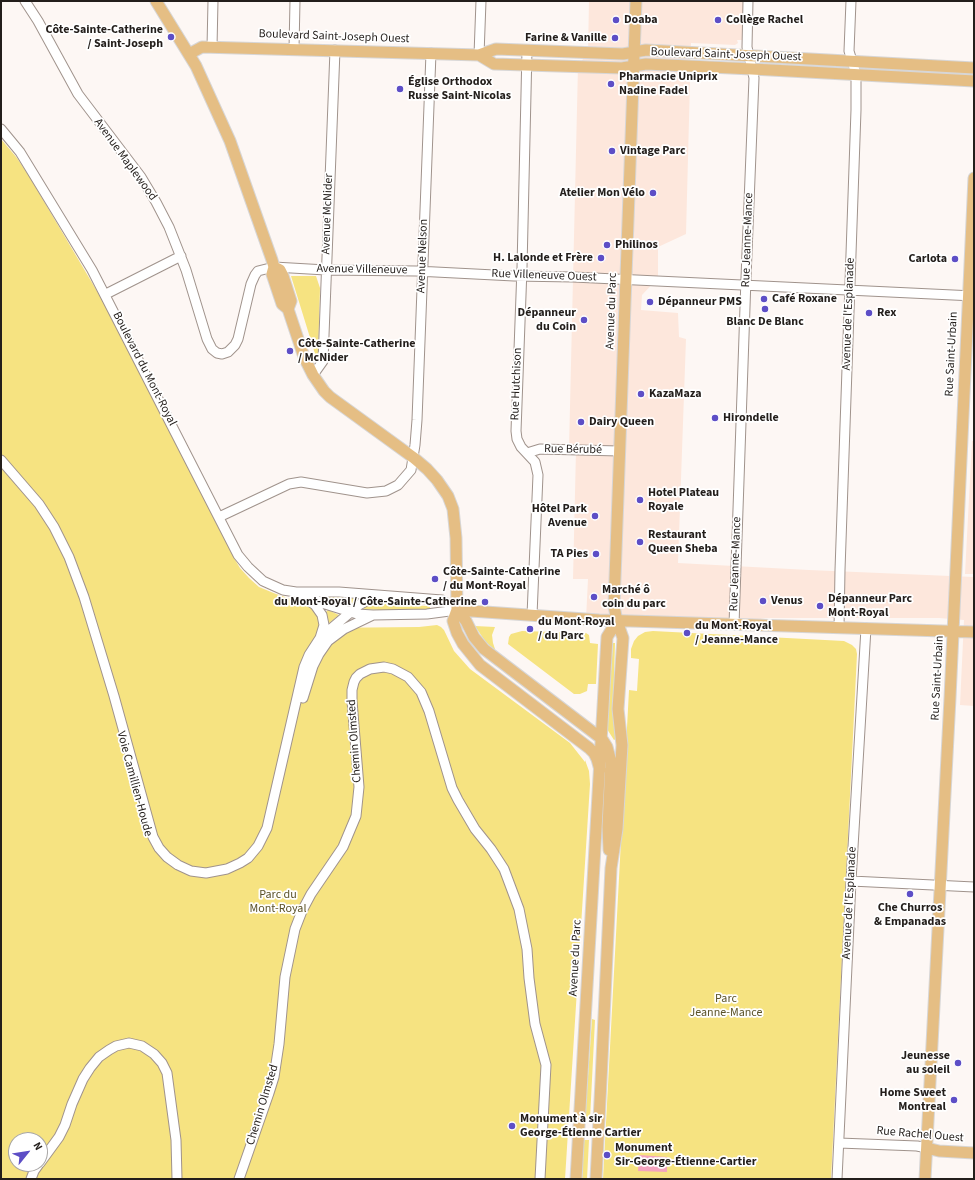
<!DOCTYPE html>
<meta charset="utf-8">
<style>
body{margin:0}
#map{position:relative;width:975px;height:1180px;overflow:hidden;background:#fdf7f4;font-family:"Source Sans 3",sans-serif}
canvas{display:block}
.frame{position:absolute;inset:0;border:2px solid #231e1b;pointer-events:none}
.north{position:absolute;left:8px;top:1132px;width:40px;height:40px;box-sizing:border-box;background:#fff;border:1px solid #a7a5a4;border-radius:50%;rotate:60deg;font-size:11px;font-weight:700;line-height:16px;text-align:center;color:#231e1b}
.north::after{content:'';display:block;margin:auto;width:14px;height:18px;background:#5d4ec6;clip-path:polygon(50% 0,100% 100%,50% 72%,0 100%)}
</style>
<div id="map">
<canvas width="975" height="1180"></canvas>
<div class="frame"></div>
<div class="north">N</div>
</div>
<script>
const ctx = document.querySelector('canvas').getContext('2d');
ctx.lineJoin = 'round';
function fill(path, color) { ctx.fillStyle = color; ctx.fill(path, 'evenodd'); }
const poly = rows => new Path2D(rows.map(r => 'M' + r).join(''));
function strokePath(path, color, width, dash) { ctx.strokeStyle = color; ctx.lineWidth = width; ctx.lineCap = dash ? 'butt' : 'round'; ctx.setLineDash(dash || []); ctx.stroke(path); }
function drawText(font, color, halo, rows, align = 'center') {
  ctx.font = font + ' "Source Sans 3",sans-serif'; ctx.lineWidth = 3.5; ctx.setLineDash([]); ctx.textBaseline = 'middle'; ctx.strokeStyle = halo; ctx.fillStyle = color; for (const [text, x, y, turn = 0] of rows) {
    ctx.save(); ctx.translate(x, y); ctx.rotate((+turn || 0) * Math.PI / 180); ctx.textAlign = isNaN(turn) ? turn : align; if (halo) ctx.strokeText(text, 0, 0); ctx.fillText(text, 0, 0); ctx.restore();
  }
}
fill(poly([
 [589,1,745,1,743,40,737,40,738,43,735,45,691,43,686,234,658,247,658,278,642,295,641,310,678,313,679,337,686,339,678,563,809,570,974,577,974,706,960,705,964,620,939,618,765,618,734,625,586,619,588,579,573,579,576,450,569,449,578,66,588,52],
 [972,441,974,441,974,574,965,574]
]), '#fde7dc');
fill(poly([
 [1,139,17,158,29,176,104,303,234,558,240,568,249,578,259,587,276,594,303,603,315,610,320,616,320,628,419,627,437,625,441,627,444,630,454,651,470,669,570,743,585,762,585,760,589,771,590,784,565,1179,1,1179],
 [16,1140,40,1140,40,1164,16,1164],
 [291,276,316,276,320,288,318,357,316,357],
 [320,594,359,597,359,598,348,607,319,598],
 [377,603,427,606,430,607,430,610,396,611,364,609,364,607],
 [328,610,339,615,328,624,325,613],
 [475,626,495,627,492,635,493,643,495,649,494,650,485,641],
 [522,631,586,633,589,635,590,643,598,644,596,684,588,684,587,691,580,694,574,694,508,644,509,637,511,634],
 [653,631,844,641,852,645,856,649,857,654,831,1179,603,1179,629,690,637,691,639,659,631,658,631,649,634,641,638,636,645,632],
 [613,643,615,643,613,712,616,739,614,740,607,729],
 [592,1019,595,1020,590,1119,585,1119],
 [584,1140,589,1140,587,1179,582,1179]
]), '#f6e381');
fill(poly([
 [639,1155,667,1157,667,1172,638,1171]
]), '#f4a4be');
const minor = poly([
 [25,1,38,21,78,94,141,177,156,202,169,227,186,270,207,339,212,349,217,353,222,354,228,352,235,345,238,339,251,284,255,275,258,271,274,267,326,270,416,271,514,276,573,277,974,296],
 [212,47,213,1],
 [294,49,295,1],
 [527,50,522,268,516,431,517,439,521,447,535,462,538,475,532,615],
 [479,55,481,1],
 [1,129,20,152,92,270,238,555,248,567,263,581,283,590,296,592,339,592,442,600,457,610],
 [106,294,181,256],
 [313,375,323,361,335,50],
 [527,453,540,449,619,451],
 [1,460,39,504,54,527,69,557,84,597,114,696,153,837,159,848,167,857,178,865,191,871,206,873,227,869,240,863,248,858,258,846,267,828,304,667,309,655,320,638,359,605,368,600,390,596],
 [219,517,289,484,301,482,367,493,386,491,398,485,411,470,415,445,417,420,431,53],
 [300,594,325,604,357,614,373,615,427,614,457,610],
 [309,601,315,605,322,615,324,625,320,638],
 [734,625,746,278,754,78,747,47,748,1],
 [839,628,840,570,856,110,856,74,849,51,851,1],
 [303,698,313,666,319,654,328,641,344,629,373,615],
 [851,881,974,887],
 [839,1143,917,1146,927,1148],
 [40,1163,59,1137,65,1125,72,1104,83,1079,90,1068,99,1057,109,1050,116,1046,129,1043,142,1046,154,1054,162,1063,167,1073,176,1140,177,1179],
 [31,1179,34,1171,39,1164],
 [239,1179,269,1093,274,1077,279,1044,285,977,295,929,302,911,311,894,343,847,356,816,359,787,352,701,352,690,354,682,356,678,360,674,370,669,384,667,393,669,408,677,421,692,429,711,452,788,458,800,475,829,491,849,504,869,519,909,527,949,529,978,535,1024,546,1065,540,1179],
 [837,1179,851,881,866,628]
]);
const major = poly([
 [156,1,196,66,230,141,272,260,274,267,272,274,282,304,288,309,304,357,313,375,324,391,330,397,414,458,427,469,437,480,448,496,453,509,456,538,457,610,453,621,457,633,463,644,480,665,589,748,594,753,597,759,600,770],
 [189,54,202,47,479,55,496,49,623,54,646,50,974,68],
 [479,55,494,64,622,68,646,64,752,69,974,81],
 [274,267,280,270,283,276,291,301,288,309],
 [457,610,599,620,974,632],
 [457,610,466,621,474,637,484,649,602,739,607,747,611,762,608,827,609,850],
 [927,1148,939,1151,974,1153],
 [576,1179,607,637,617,621],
 [596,1179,601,1081,611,868,617,829,622,745,618,709,623,638,617,621,614,606,636,1],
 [925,1179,950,698,974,178]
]);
strokePath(minor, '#a0938c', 11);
strokePath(major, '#d7d6d6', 13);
strokePath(minor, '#fff', 9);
strokePath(major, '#e5be84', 11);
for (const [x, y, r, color] of [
 [616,20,4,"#5d4ec6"],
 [718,20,4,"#5d4ec6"],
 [171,37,4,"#5d4ec6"],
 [615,38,4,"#5d4ec6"],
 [611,84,4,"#5d4ec6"],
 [400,89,4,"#5d4ec6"],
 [612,151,4,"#5d4ec6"],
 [653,193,4,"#5d4ec6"],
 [607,245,4,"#5d4ec6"],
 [601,258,4,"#5d4ec6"],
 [955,259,4,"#5d4ec6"],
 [764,299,4,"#5d4ec6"],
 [650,302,4,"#5d4ec6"],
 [765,309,4,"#5d4ec6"],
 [869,313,4,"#5d4ec6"],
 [584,320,4,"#5d4ec6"],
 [290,351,4,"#5d4ec6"],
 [641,394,4,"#5d4ec6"],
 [715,418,4,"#5d4ec6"],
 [581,422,4,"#5d4ec6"],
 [640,500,4,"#5d4ec6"],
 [595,516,4,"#5d4ec6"],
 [640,542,4,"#5d4ec6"],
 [596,554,4,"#5d4ec6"],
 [435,579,4,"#5d4ec6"],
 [594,597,4,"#5d4ec6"],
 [763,601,4,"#5d4ec6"],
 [485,602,4,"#5d4ec6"],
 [820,606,4,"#5d4ec6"],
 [530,629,4,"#5d4ec6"],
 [687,633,4,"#5d4ec6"],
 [910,894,4,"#5d4ec6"],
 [958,1063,4,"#5d4ec6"],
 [954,1100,4,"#5d4ec6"],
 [512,1126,4,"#5d4ec6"],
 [607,1155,4,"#5d4ec6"]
]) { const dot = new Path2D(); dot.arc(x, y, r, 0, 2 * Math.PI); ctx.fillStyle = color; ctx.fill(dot); strokePath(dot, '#fff', 1.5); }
drawText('bold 12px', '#231e1b', '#fff', [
 ["Doaba",624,20],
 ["Collège Rachel",726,20],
 ["Côte-Sainte-Catherine",163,30,"right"],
 ["/ Saint-Joseph",163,44,"right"],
 ["Farine & Vanille",607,38,"right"],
 ["Pharmacie Uniprix",619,77],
 ["Nadine Fadel",619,91],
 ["Église Orthodox",408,82],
 ["Russe Saint-Nicolas",408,96],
 ["Vintage Parc",620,151],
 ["Atelier Mon Vélo",645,193,"right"],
 ["Philinos",615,245],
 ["H. Lalonde et Frère",593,258,"right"],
 ["Carlota",947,259,"right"],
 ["Café Roxane",772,299],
 ["Dépanneur PMS",658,302],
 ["Dépanneur",576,313,"right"],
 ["du Coin",576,327,"right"],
 ["Rex",877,313],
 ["Blanc De Blanc",765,322,"center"],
 ["Côte-Sainte-Catherine",298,344],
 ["/ McNider",298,358],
 ["KazaMaza",649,394],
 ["Hirondelle",723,418],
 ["Dairy Queen",589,422],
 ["Hotel Plateau",648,493],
 ["Royale",648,507],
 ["Hôtel Park",587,509,"right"],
 ["Avenue",587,523,"right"],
 ["Restaurant",648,535],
 ["Queen Sheba",648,549],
 ["TA Pies",588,554,"right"],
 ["Côte-Sainte-Catherine",443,572],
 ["/ du Mont-Royal",443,586],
 ["Marché ô",602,590],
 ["coin du parc",602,604],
 ["Dépanneur Parc",828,599],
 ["Mont-Royal",828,613],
 ["Venus",771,601],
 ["du Mont-Royal / Côte-Sainte-Catherine",477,602,"right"],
 ["du Mont-Royal",538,622],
 ["/ du Parc",538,636],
 ["du Mont-Royal",695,626],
 ["/ Jeanne-Mance",695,640],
 ["Che Churros",910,908,"center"],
 ["& Empanadas",910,922,"center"],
 ["Jeunesse",950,1056,"right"],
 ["au soleil",950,1070,"right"],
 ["Home Sweet",946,1093,"right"],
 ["Montreal",946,1107,"right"],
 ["Monument à sir",520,1119],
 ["George-Étienne Cartier",520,1133],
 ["Monument",615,1148],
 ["Sir-George-Étienne-Cartier",615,1162]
], 'left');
drawText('12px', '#231e1b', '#fff', [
 ["Boulevard Saint-Joseph Ouest",334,37,2],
 ["Boulevard Saint-Joseph Ouest",726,55,2],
 ["Avenue Maplewood",125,160,54],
 ["Avenue McNider",328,214,-88],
 ["Rue Jeanne-Mance",748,240,-88],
 ["Avenue Nelson",423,256,-88],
 ["Avenue Villeneuve",362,270,1],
 ["Rue Villeneuve Ouest",544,276,2],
 ["Avenue du Parc",612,311,-88],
 ["Avenue de l'Esplanade",849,314,-88],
 ["Rue Saint-Urbain",952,354,-87],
 ["Boulevard du Mont-Royal",144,369,63],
 ["Rue Hutchison",517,384,-88],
 ["Rue Bérubé",573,450,1],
 ["Rue Jeanne-Mance",736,564,-88],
 ["Rue Saint-Urbain",938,678,-87],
 ["Chemin Olmsted",355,741,-94],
 ["Voie Camillien-Houde",134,784,75],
 ["Avenue de l'Esplanade",850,903,-87],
 ["Avenue du Parc",576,958,-87],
 ["Chemin Olmsted",263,1105,-73],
 ["Rue Rachel Ouest",920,1135,5]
]);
drawText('12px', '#5b5228', '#fff', [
 ["Parc du",278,895],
 ["Mont-Royal",278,909],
 ["Parc",726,999],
 ["Jeanne-Mance",726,1013]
]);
</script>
